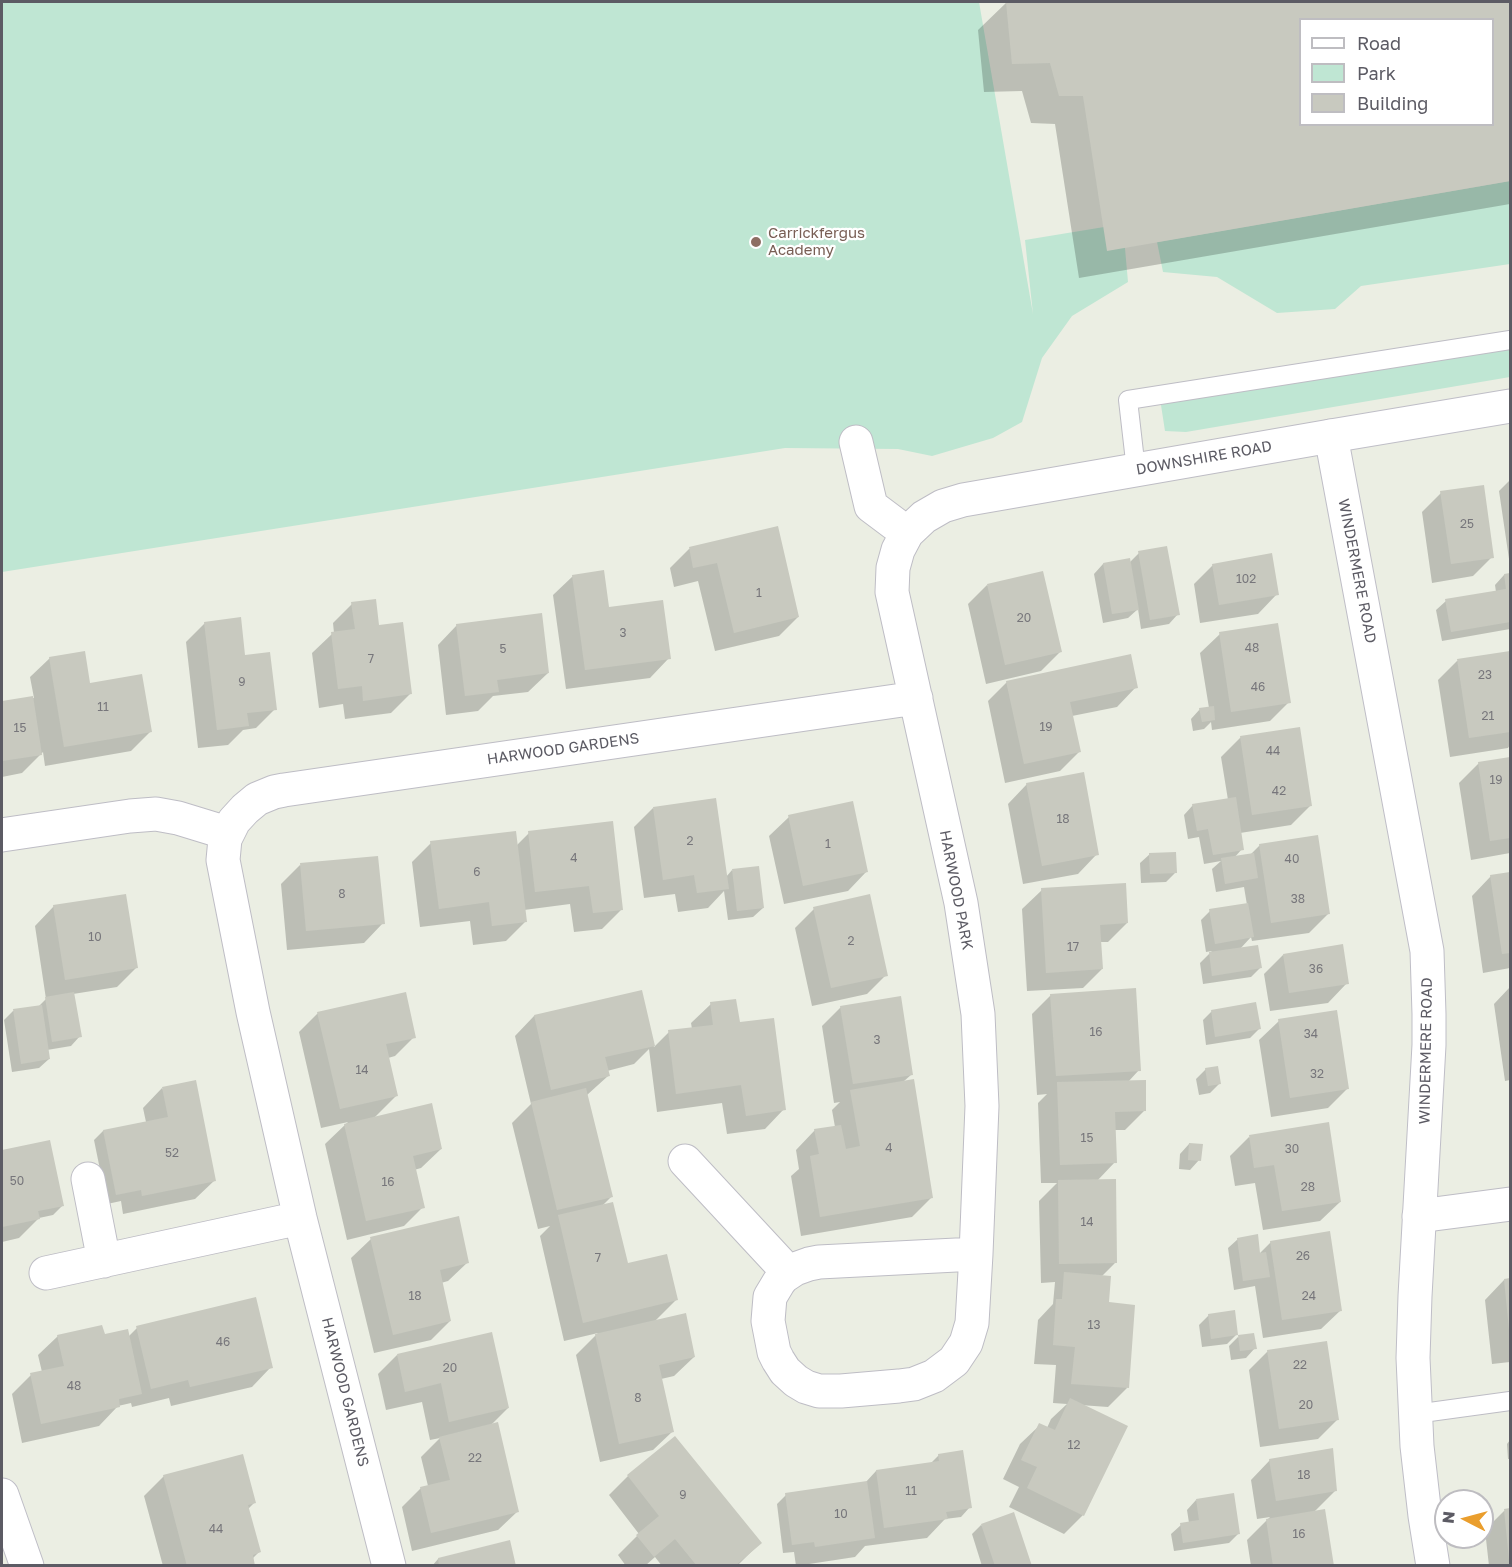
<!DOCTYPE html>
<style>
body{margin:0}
#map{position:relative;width:1512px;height:1567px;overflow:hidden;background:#ebeee3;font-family:"Golos Text",sans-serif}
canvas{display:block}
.frame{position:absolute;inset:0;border:3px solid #5c5b64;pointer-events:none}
.legend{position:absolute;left:1299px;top:18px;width:195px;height:108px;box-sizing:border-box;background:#fff;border:2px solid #bebdc1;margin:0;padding:8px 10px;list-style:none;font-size:18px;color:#5c5b64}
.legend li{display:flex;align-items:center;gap:12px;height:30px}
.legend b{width:30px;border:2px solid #bebdc1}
.north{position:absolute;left:1434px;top:1489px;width:60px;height:60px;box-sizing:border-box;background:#fff;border:2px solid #bebdc1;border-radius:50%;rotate:276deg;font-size:16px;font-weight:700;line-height:24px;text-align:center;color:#5c5b64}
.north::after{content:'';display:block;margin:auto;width:21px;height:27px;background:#ea9e2d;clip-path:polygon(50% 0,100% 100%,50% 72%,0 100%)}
</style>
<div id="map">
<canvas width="1512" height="1567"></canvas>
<div class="frame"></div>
<ul class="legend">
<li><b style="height:8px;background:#fff"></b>Road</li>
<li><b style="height:16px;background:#bfe6d3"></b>Park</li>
<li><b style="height:16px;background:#c8c9bf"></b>Building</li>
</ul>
<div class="north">N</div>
</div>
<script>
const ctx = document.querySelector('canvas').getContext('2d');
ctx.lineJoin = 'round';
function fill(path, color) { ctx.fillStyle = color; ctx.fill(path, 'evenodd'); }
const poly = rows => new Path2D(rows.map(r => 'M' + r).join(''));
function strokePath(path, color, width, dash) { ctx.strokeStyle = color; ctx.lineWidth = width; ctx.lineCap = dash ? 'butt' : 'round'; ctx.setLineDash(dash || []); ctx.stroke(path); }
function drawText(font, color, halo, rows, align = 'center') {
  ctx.font = font + ' "Golos Text",sans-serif'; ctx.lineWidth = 4.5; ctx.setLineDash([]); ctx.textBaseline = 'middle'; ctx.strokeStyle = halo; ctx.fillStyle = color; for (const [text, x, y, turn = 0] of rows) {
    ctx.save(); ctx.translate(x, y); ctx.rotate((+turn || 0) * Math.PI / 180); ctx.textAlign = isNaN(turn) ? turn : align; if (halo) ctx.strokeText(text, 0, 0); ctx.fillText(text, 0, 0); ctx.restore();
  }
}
fill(poly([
 [2,2,979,2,1033,314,1025,240,1104,227,1125,248,1128,282,1072,316,1042,358,1022,422,993,438,932,456,898,449,785,448,2,572],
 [1510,181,1510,264,1361,286,1335,309,1277,313,1217,277,1163,272,1157,242],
 [1510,346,1510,377,1186,432,1165,431,1161,405,1180,398]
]), '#bfe6d3');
fill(poly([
 [1007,2,1510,2,1510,204,1079,278,1055,124,1031,123,1022,91,984,92,978,30],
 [1300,20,1492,20,1492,124,1300,124],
 [1510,480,1510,559,1509,559,1499,491],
 [1441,493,1492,557,1473,576,1432,583,1422,512],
 [777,527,798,617,779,636,715,651,698,581,674,587,670,568,689,549],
 [1139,553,1178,614,1169,624,1141,629,1138,609,1128,618,1103,623,1094,574,1103,564,1129,563],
 [1213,565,1277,594,1258,614,1200,623,1194,584],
 [1510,574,1510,629,1442,641,1436,610,1446,601,1496,592,1495,585,1504,575],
 [573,576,608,608,669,658,650,678,566,689,553,595],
 [987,585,1060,652,1041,671,986,684,968,604],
 [352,604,378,627,410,694,391,713,345,719,343,704,319,708,312,653,332,634,334,633,333,623],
 [205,623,244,656,275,709,256,728,243,730,228,745,198,748,186,642],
 [457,625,548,673,528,692,493,696,478,711,446,715,438,645],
 [1220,634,1289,702,1270,721,1212,730,1211,722,1204,729,1193,731,1191,719,1200,709,1209,708,1200,653],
 [1510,652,1510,745,1508,748,1450,757,1438,680,1457,661],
 [50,658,88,684,151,731,131,751,45,766,43,752,22,773,2,777,2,703,34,698,30,677],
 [1007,682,1136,687,1117,707,1072,716,1079,752,1060,771,1005,783,988,701],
 [1241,737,1310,806,1291,825,1240,833,1242,849,1234,858,1250,855,1260,845,1329,913,1309,933,1252,941,1251,937,1240,949,1260,968,1251,977,1203,984,1200,963,1212,951,1206,952,1201,920,1210,911,1247,905,1244,887,1216,892,1212,869,1221,861,1204,864,1199,837,1188,839,1184,815,1193,805,1228,800,1221,757],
 [1510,758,1510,853,1471,860,1459,783,1479,763],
 [1027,784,1097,854,1078,874,1023,884,1008,804],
 [653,808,726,877,732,870,763,908,753,917,728,920,724,891,708,908,678,912,675,894,644,898,634,827],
 [789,817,867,871,848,891,784,904,769,836],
 [529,833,622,909,602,929,574,932,570,904,524,910,525,922,506,941,473,945,470,921,420,927,412,862,431,843,516,846],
 [1150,854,1175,873,1166,882,1141,883,1140,863],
 [300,865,383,923,364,943,287,950,281,884],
 [1510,873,1510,968,1483,973,1472,896,1491,876],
 [1042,890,1127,923,1108,942,1100,942,1102,969,1083,988,1027,991,1022,909],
 [54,906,136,968,117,987,73,994,80,1036,71,1046,47,1050,49,1059,39,1068,12,1072,4,1020,13,1011,38,1007,46,999,35,926],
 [814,909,886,975,867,994,812,1006,795,928],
 [1283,955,1347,983,1328,1003,1270,1011,1264,974],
 [1510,987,1510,1080,1505,1081,1494,1004],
 [641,992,654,1047,669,1032,692,1029,691,1023,711,1004,739,1024,784,1109,765,1129,727,1134,722,1103,657,1112,649,1049,634,1064,607,1071,608,1076,587,1095,612,1196,601,1207,627,1265,676,1300,654,1322,694,1357,674,1376,661,1379,673,1431,653,1450,600,1462,576,1355,598,1333,564,1341,540,1236,550,1226,538,1229,512,1123,531,1104,515,1036,534,1016],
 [1051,995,1139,1070,1128,1082,1145,1110,1125,1130,1114,1130,1115,1162,1097,1181,1115,1263,1102,1276,1127,1388,1108,1407,1080,1405,1083,1515,1064,1534,1009,1507,1019,1487,1003,1479,1020,1444,1040,1425,1047,1428,1051,1419,1067,1404,1053,1403,1056,1365,1034,1364,1038,1320,1053,1304,1055,1282,1041,1283,1039,1201,1057,1183,1041,1183,1038,1103,1047,1094,1037,1095,1032,1014],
 [841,1007,912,1074,903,1082,931,1198,912,1217,801,1236,791,1176,799,1169,796,1150,815,1130,835,1127,832,1110,840,1102,834,1103,822,1026],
 [1212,1011,1259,1029,1250,1038,1206,1045,1203,1020],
 [318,1013,414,1037,395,1056,388,1058,396,1096,374,1118,441,1149,421,1168,414,1170,423,1207,404,1226,347,1240,325,1144,348,1122,321,1128,299,1032],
 [1279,1021,1348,1088,1328,1108,1271,1117,1259,1040],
 [1206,1069,1219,1084,1210,1093,1199,1095,1196,1079],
 [162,1088,215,1180,195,1199,123,1214,121,1201,107,1204,94,1140,103,1131,146,1122,143,1108],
 [1249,1137,1340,1202,1320,1221,1263,1230,1255,1183,1235,1186,1230,1156],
 [49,1142,63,1205,53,1215,39,1218,19,1238,2,1242,2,1152],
 [1189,1144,1199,1160,1190,1170,1179,1169,1180,1154],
 [371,1239,468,1262,448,1281,441,1283,450,1321,431,1340,374,1353,351,1258],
 [1238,1239,1259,1254,1271,1242,1341,1310,1321,1329,1263,1338,1255,1286,1234,1290,1228,1248],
 [1504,1280,1510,1280,1510,1362,1492,1364,1485,1300],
 [1209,1315,1236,1335,1227,1344,1202,1347,1199,1325],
 [137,1328,271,1367,252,1387,171,1406,169,1398,132,1407,131,1403,118,1406,99,1426,22,1443,12,1394,31,1375,42,1372,38,1355,58,1336,129,1336],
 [1238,1337,1255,1348,1246,1358,1231,1360,1229,1346],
 [1268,1351,1338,1419,1318,1439,1260,1447,1249,1370],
 [397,1355,508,1408,490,1426,518,1511,498,1530,412,1551,402,1507,421,1488,428,1486,421,1457,440,1438,430,1440,422,1402,386,1410,378,1374],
 [674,1438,760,1543,737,1566,662,1566,655,1557,645,1566,626,1566,618,1555,639,1534,609,1495,628,1476],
 [1510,1440,1510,1459,1508,1459,1507,1444],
 [939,1455,970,1507,961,1517,945,1519,927,1538,865,1546,855,1557,796,1566,794,1552,783,1553,777,1504,786,1495,865,1483,876,1471,931,1463],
 [1270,1460,1335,1491,1313,1513,1332,1566,1251,1566,1247,1540,1270,1517,1257,1519,1251,1480],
 [164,1476,254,1503,248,1509,259,1552,252,1559,254,1566,163,1566,144,1496],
 [1196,1500,1239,1533,1229,1543,1174,1551,1171,1534,1181,1525,1189,1523,1187,1510],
 [1510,1510,1510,1566,1489,1566,1485,1530,1504,1511],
 [981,1525,1031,1566,982,1566,972,1534],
 [438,1559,515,1566,432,1566]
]), '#0003');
fill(poly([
 [1006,2,1510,2,1510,181,1107,251,1083,96,1059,96,1050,63,1012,64],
 [1300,20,1492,20,1492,124,1300,124],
 [1484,485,1494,558,1451,564,1440,491],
 [778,526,799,617,734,633,717,563,693,568,689,547],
 [1167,546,1180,615,1150,620,1138,551],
 [1272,553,1279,595,1219,605,1212,564],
 [1130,558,1139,610,1112,614,1103,563],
 [604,570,609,607,663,600,671,659,585,670,572,575],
 [1043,571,1062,652,1005,665,987,584],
 [1510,573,1510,622,1451,632,1445,599,1506,589,1504,574],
 [376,599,379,625,403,622,412,694,363,701,362,686,338,689,331,632,355,629,351,602],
 [542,613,549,673,497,680,499,692,465,696,456,624],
 [241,617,245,655,270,652,277,710,247,713,249,726,217,730,204,622],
 [1278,623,1291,703,1231,712,1219,632],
 [85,651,90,683,142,674,152,732,64,747,49,657],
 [1510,651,1510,732,1469,738,1457,659],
 [1131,654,1138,688,1070,702,1081,752,1024,764,1006,681],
 [33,696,42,755,2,761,2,701],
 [1214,706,1215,720,1202,722,1199,708],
 [1300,727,1312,806,1252,815,1240,736],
 [1510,757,1510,838,1490,841,1478,762],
 [1084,772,1099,855,1042,866,1026,783],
 [1236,797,1244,850,1213,855,1208,829,1197,831,1192,804],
 [716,798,729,889,697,893,694,875,663,880,653,807],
 [853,801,868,872,803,886,788,815],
 [613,821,623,910,593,913,589,886,535,892,528,831],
 [516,831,527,922,492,926,489,902,439,909,430,841],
 [1318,835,1330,914,1271,923,1259,844],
 [1176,852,1177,873,1150,874,1149,853],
 [1254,853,1258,878,1225,884,1221,858],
 [378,856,385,924,306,931,300,863],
 [759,866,764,908,737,911,732,869],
 [1510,872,1510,953,1502,954,1490,875],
 [1126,883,1128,923,1100,925,1103,969,1046,973,1041,888],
 [126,894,138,968,65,980,53,905],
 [870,894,888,976,831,988,813,907],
 [1248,903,1254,937,1215,944,1209,909],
 [1343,944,1349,984,1289,993,1283,954],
 [1258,945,1262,968,1212,976,1209,952],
 [1136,988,1141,1071,1056,1076,1050,994],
 [642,990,655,1046,605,1057,610,1076,551,1090,534,1015],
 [74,992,82,1037,52,1042,45,997],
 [406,992,416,1038,386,1044,398,1096,340,1109,317,1012],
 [901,996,913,1075,853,1084,840,1006],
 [736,999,740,1022,774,1018,786,1110,746,1116,741,1085,676,1094,668,1030,713,1025,710,1002],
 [1256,1002,1261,1029,1215,1037,1211,1010],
 [42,1005,50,1059,21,1064,13,1009],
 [1337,1010,1349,1089,1290,1098,1278,1019],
 [1218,1066,1221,1084,1208,1086,1205,1068],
 [914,1079,933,1198,820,1217,810,1156,819,1154,814,1129,841,1125,846,1149,860,1146,850,1090],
 [196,1080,216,1181,142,1196,141,1190,116,1195,103,1130,168,1117,162,1087],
 [1146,1080,1146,1111,1115,1112,1117,1163,1060,1165,1057,1082],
 [586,1088,613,1197,557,1210,531,1102],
 [432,1103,442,1149,413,1156,425,1208,366,1221,344,1124],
 [1329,1122,1341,1202,1282,1211,1274,1165,1254,1168,1249,1135],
 [50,1140,64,1206,38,1211,40,1219,2,1227,2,1150],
 [1189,1143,1203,1144,1201,1161,1188,1160],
 [1116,1179,1117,1263,1059,1264,1058,1180],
 [613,1202,628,1263,667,1254,678,1300,583,1323,558,1215],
 [459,1216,469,1263,440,1270,451,1321,393,1335,370,1237],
 [1330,1231,1342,1311,1282,1320,1270,1241],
 [1258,1234,1260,1253,1266,1252,1270,1277,1243,1281,1237,1238],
 [1064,1272,1111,1276,1109,1302,1135,1305,1129,1388,1071,1384,1075,1347,1053,1345,1056,1299,1062,1299],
 [1510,1278,1510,1329,1509,1329,1504,1279],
 [256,1297,273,1368,190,1387,188,1380,151,1389,136,1326],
 [1235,1310,1238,1335,1211,1339,1208,1314],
 [686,1313,695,1357,659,1365,674,1432,619,1444,595,1334],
 [102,1325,105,1334,128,1329,142,1394,119,1399,120,1407,41,1424,30,1373,64,1366,57,1335],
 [492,1332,509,1408,449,1422,441,1383,405,1392,397,1354],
 [1254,1333,1257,1349,1240,1351,1238,1335],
 [1327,1341,1339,1420,1279,1429,1267,1350],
 [1070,1398,1128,1426,1084,1516,1027,1488,1037,1467,1021,1460,1039,1423,1055,1430],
 [498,1422,519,1512,431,1533,420,1487,450,1480,439,1437],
 [675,1436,762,1543,735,1566,697,1566,675,1539,654,1557,636,1535,659,1516,627,1475],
 [1333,1448,1337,1491,1276,1501,1269,1459],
 [963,1450,972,1508,946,1512,948,1519,884,1528,876,1470,939,1461,938,1454],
 [243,1454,256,1503,248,1505,261,1552,253,1555,255,1566,187,1566,163,1475],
 [867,1481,875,1538,815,1547,814,1542,792,1545,785,1493],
 [1234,1493,1240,1534,1183,1543,1180,1523,1199,1520,1196,1499],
 [1510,1508,1510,1559,1509,1559,1504,1509],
 [1325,1509,1334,1566,1273,1566,1266,1519],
 [1014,1512,1032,1566,995,1566,981,1524],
 [510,1540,516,1566,439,1566,438,1558]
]), '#c8c9bf');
const lane = poly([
 [1136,470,1128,400,1510,340],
 [1415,1414,1510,1401]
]);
const street = poly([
 [856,442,871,506,907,533],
 [2,835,130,816,156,814,178,818,227,833],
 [685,1161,789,1273],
 [88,1179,104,1261],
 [1419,1216,1510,1204],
 [976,1254,819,1262,809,1264,795,1269,783,1277,779,1282,770,1297,768,1321,774,1352,778,1360,785,1371,796,1381,806,1387,819,1391,841,1391,899,1386,914,1384,934,1376,954,1361,966,1343,972,1323,976,1254,982,1106,978,1014,961,903,892,592,893,568,898,550,907,533,924,517,943,506,963,500,1331,436],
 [46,1273,300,1218],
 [389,1566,300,1218,253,1012,223,860,225,839,234,821,245,809,257,799,274,792,284,790,916,698]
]);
const secondary = poly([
 [2,1495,27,1566],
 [1433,1566,1425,1516,1417,1446,1413,1358,1415,1296,1429,1045,1429,1014,1427,951,1331,436,1510,406]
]);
strokePath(lane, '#bebdc5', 20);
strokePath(street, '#bebdc5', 35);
strokePath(secondary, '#bfbec7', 35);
strokePath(lane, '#fff', 18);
strokePath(street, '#fff', 33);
strokePath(secondary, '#fff', 33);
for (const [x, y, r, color] of [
 [756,242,6,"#8d6e63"]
]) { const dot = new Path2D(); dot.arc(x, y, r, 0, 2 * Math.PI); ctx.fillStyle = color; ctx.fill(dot); strokePath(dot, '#fff', 2); }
drawText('12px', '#77767b', null, [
 ["25",1467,524],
 ["102",1246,579],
 ["1",759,593],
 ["20",1024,618],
 ["3",623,633],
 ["48",1252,648],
 ["5",503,649],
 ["7",371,659],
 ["23",1485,675],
 ["9",242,682],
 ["46",1258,687],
 ["11",103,707],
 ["21",1488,716],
 ["19",1046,727],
 ["15",20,728],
 ["44",1273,751],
 ["19",1496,780],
 ["42",1279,791],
 ["18",1063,819],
 ["2",690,841],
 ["1",828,844],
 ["4",574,858],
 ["40",1292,859],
 ["6",477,872],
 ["8",342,894],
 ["38",1298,899],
 ["10",95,937],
 ["2",851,941],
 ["17",1073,947],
 ["36",1316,969],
 ["16",1096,1032],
 ["34",1311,1034],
 ["3",877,1040],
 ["14",362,1070],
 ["32",1317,1074],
 ["15",1087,1138],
 ["4",889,1148],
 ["30",1292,1149],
 ["52",172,1153],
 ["50",17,1181],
 ["16",388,1182],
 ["28",1308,1187],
 ["14",1087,1222],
 ["26",1303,1256],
 ["7",598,1258],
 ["18",415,1296],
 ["24",1309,1296],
 ["13",1094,1325],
 ["46",223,1342],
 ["22",1300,1365],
 ["20",450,1368],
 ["48",74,1386],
 ["8",638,1398],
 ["20",1306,1405],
 ["12",1074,1445],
 ["22",475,1458],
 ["18",1304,1475],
 ["11",911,1491],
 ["9",683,1495],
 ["10",841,1514],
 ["44",216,1529],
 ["16",1299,1534]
]);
drawText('15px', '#785e54', '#fff', [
 ["Carrickfergus",768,233],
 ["Academy",768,250]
], 'left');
drawText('15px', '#5c5b64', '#fff', [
 ["DOWNSHIRE ROAD",1204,458,-10],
 ["WINDERMERE ROAD",1357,571,79],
 ["HARWOOD GARDENS",563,749,-8],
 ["HARWOOD PARK",956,890,79],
 ["WINDERMERE ROAD",1426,1051,-89],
 ["HARWOOD GARDENS",345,1392,76]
]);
</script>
